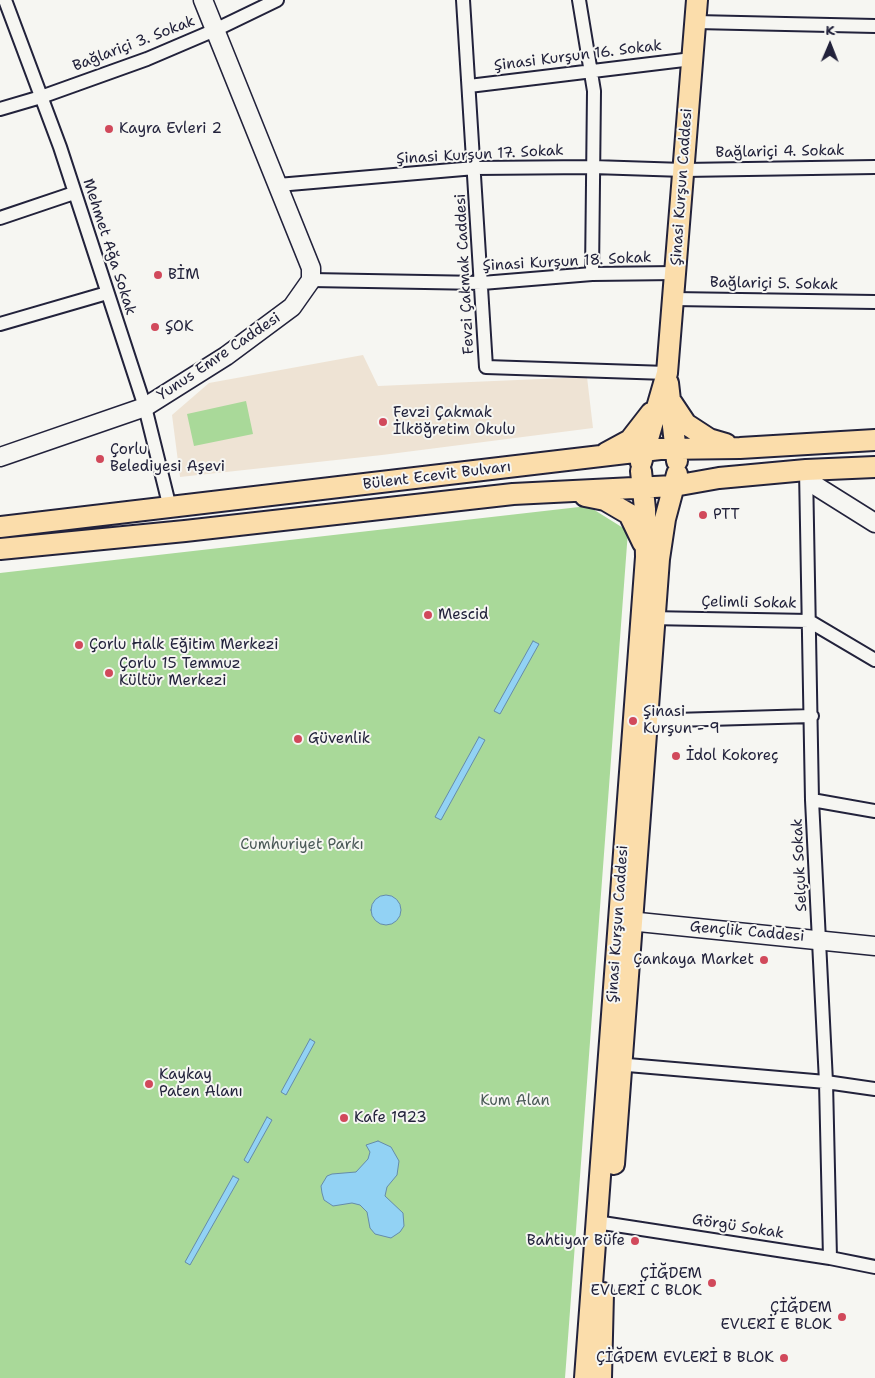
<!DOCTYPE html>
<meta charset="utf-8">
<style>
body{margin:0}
#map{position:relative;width:875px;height:1378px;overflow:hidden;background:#f6f6f2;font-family:"Shantell Sans",sans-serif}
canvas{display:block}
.north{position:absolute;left:805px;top:20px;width:50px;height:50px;-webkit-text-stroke:4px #f6f6f2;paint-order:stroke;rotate:1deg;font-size:14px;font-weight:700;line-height:20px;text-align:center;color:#22223b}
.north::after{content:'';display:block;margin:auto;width:18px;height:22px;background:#22223b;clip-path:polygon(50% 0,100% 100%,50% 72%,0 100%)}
</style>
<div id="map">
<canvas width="875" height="1378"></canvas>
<div class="north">K</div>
</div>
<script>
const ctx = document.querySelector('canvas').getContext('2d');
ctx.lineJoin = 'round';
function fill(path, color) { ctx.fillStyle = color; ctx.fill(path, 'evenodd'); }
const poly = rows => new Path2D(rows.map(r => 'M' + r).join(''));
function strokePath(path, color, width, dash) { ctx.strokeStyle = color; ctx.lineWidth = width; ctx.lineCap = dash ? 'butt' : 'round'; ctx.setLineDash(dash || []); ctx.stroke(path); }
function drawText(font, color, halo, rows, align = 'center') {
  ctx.font = font + ' "Shantell Sans",sans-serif'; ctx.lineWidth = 4; ctx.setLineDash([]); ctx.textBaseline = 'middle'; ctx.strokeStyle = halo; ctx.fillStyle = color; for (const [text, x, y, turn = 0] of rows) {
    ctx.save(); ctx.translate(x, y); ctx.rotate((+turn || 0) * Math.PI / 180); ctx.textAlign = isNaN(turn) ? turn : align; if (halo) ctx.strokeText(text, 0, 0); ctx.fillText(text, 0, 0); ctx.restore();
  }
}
fill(poly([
 [363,355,378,386,587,377,593,428,382,455,180,477,172,415,209,383]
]), '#eee3d4');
fill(poly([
 [246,401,253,434,194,446,187,414],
 [588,506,628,531,565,1378,0,1378,0,573]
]), '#a9d999');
const water = poly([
 [533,641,539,644,500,714,494,711,533,641],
 [479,737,485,740,441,820,435,817,479,737],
 '371 910a15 15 0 1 1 30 0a15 15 0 1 1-30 0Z',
 [310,1039,315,1042,286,1095,281,1092,310,1039],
 [267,1117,272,1120,248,1163,244,1160,267,1117],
 [378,1141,391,1147,399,1161,397,1175,387,1187,385,1196,403,1213,404,1226,400,1232,391,1238,375,1234,370,1228,367,1212,360,1205,352,1203,333,1206,324,1200,322,1193,321,1186,327,1176,332,1174,356,1172,368,1159,370,1152,366,1145,378,1141],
 [233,1176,239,1179,190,1265,185,1262,233,1176]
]);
fill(water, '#92d2f4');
strokePath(water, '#658caa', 1);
const street = poly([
 [5,0,60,147,145,407,170,508],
 [463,0,486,367,667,373],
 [579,0,594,91,592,274],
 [696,22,875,26],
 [469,86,692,59],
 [0,109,41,97,147,59,215,30,277,0],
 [278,185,475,168,593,167,684,170,875,167],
 [0,218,74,193],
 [311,280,482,283,592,274,676,273],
 [673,299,875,302],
 [0,324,107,293],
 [806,470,812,800,826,1082,830,1258],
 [649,618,809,621,875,660],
 [640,721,812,716],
 [812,800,875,811],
 [616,1064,826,1082,875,1089],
 [596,1222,830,1258,875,1267]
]);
const secondary = poly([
 [0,457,145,407,226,356,292,307,311,280,311,268,203,0],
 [806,470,816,486,875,523],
 [619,920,875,946]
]);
const primary = poly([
 [668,383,677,461],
 [672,403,686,424,709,439,726,444],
 [606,453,630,440,651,413],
 [641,463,667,373,697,0],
 [585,496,605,500,629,514,643,543],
 [0,527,660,449,740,448,875,440],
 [0,549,185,531,513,494,674,486,719,478,806,470,875,467],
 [614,1164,659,559,665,519,677,474],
 [585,1378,646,557,645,509,641,471],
 [601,1378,603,1293]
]);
strokePath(street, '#22223b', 16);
strokePath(secondary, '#22223b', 21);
strokePath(primary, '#22223b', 24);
strokePath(street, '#f6f6f2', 12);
strokePath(secondary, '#f6f6f2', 18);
strokePath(primary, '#fbddab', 20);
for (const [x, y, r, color] of [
 [109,129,5,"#d1495b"],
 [158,275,5,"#d1495b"],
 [155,327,5,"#d1495b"],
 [383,422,5,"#d1495b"],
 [100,459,5,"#d1495b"],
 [703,515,5,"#d1495b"],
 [428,615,5,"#d1495b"],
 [79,645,5,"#d1495b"],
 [109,673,5,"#d1495b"],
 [633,721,5,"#d1495b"],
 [298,739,5,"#d1495b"],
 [676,756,5,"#d1495b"],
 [764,960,5,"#d1495b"],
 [149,1084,5,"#d1495b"],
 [344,1118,5,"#d1495b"],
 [635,1241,5,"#d1495b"],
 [712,1283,5,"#d1495b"],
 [842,1317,5,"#d1495b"],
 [784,1358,5,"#d1495b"]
]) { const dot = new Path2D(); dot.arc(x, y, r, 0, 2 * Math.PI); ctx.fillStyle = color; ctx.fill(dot); strokePath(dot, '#f6f6f2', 2); }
drawText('15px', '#22223b', '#f6f6f2', [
 ["Bağlariçi 3. Sokak",134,44,-21],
 ["Şinasi Kurşun 16. Sokak",578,56,-7],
 ["Bağlariçi 4. Sokak",780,152,-1],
 ["Şinasi Kurşun 17. Sokak",480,155,-3],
 ["Şinasi Kurşun Caddesi",682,187,-86],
 ["Mehmet Ağa Sokak",109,247,72],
 ["Şinasi Kurşun 18. Sokak",567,262,-3],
 ["Fevzi Çakmak Caddesi",465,274,-93],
 ["Bağlariçi 5. Sokak",774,284,1],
 ["Yunus Emre Caddesi",219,357,-34],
 ["Bülent Ecevit Bulvarı",437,476,-7],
 ["Çelimli Sokak",749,603,1],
 ["Selçuk Sokak",800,865,-93],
 ["Şinasi Kurşun Caddesi",618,924,-86],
 ["Gençlik Caddesi",747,932,5],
 ["Görgü Sokak",738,1227,9]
]);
drawText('15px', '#22223b', '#f6f6f2', [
 ["Kayra Evleri 2",119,129],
 ["BİM",168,275],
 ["ŞOK",165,327],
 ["Fevzi Çakmak",393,413],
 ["İlköğretim Okulu",393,430],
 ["Çorlu",110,450],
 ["Belediyesi Aşevi",110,467],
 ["PTT",713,515],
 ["Mescid",438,615],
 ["Çorlu Halk Eğitim Merkezi",89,645],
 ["Çorlu 15 Temmuz",119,664],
 ["Kültür Merkezi",119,681],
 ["Şinasi",643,712],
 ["Kurşun - 9",643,729],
 ["Güvenlik",308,739],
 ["İdol Kokoreç",686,756],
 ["Çankaya Market",754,960,"right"],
 ["Kaykay",159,1075],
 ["Paten Alanı",159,1092],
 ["Kafe 1923",354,1118],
 ["Bahtiyar Büfe",625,1241,"right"],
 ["ÇİĞDEM",702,1274,"right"],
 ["EVLERİ C BLOK",702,1291,"right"],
 ["ÇİĞDEM",832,1308,"right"],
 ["EVLERİ E BLOK",832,1325,"right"],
 ["ÇİĞDEM EVLERİ B BLOK",774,1358,"right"]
], 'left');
drawText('15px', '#4a5957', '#f6f6f2', [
 ["Cumhuriyet Parkı",302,845],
 ["Kum Alan",515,1101]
]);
</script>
